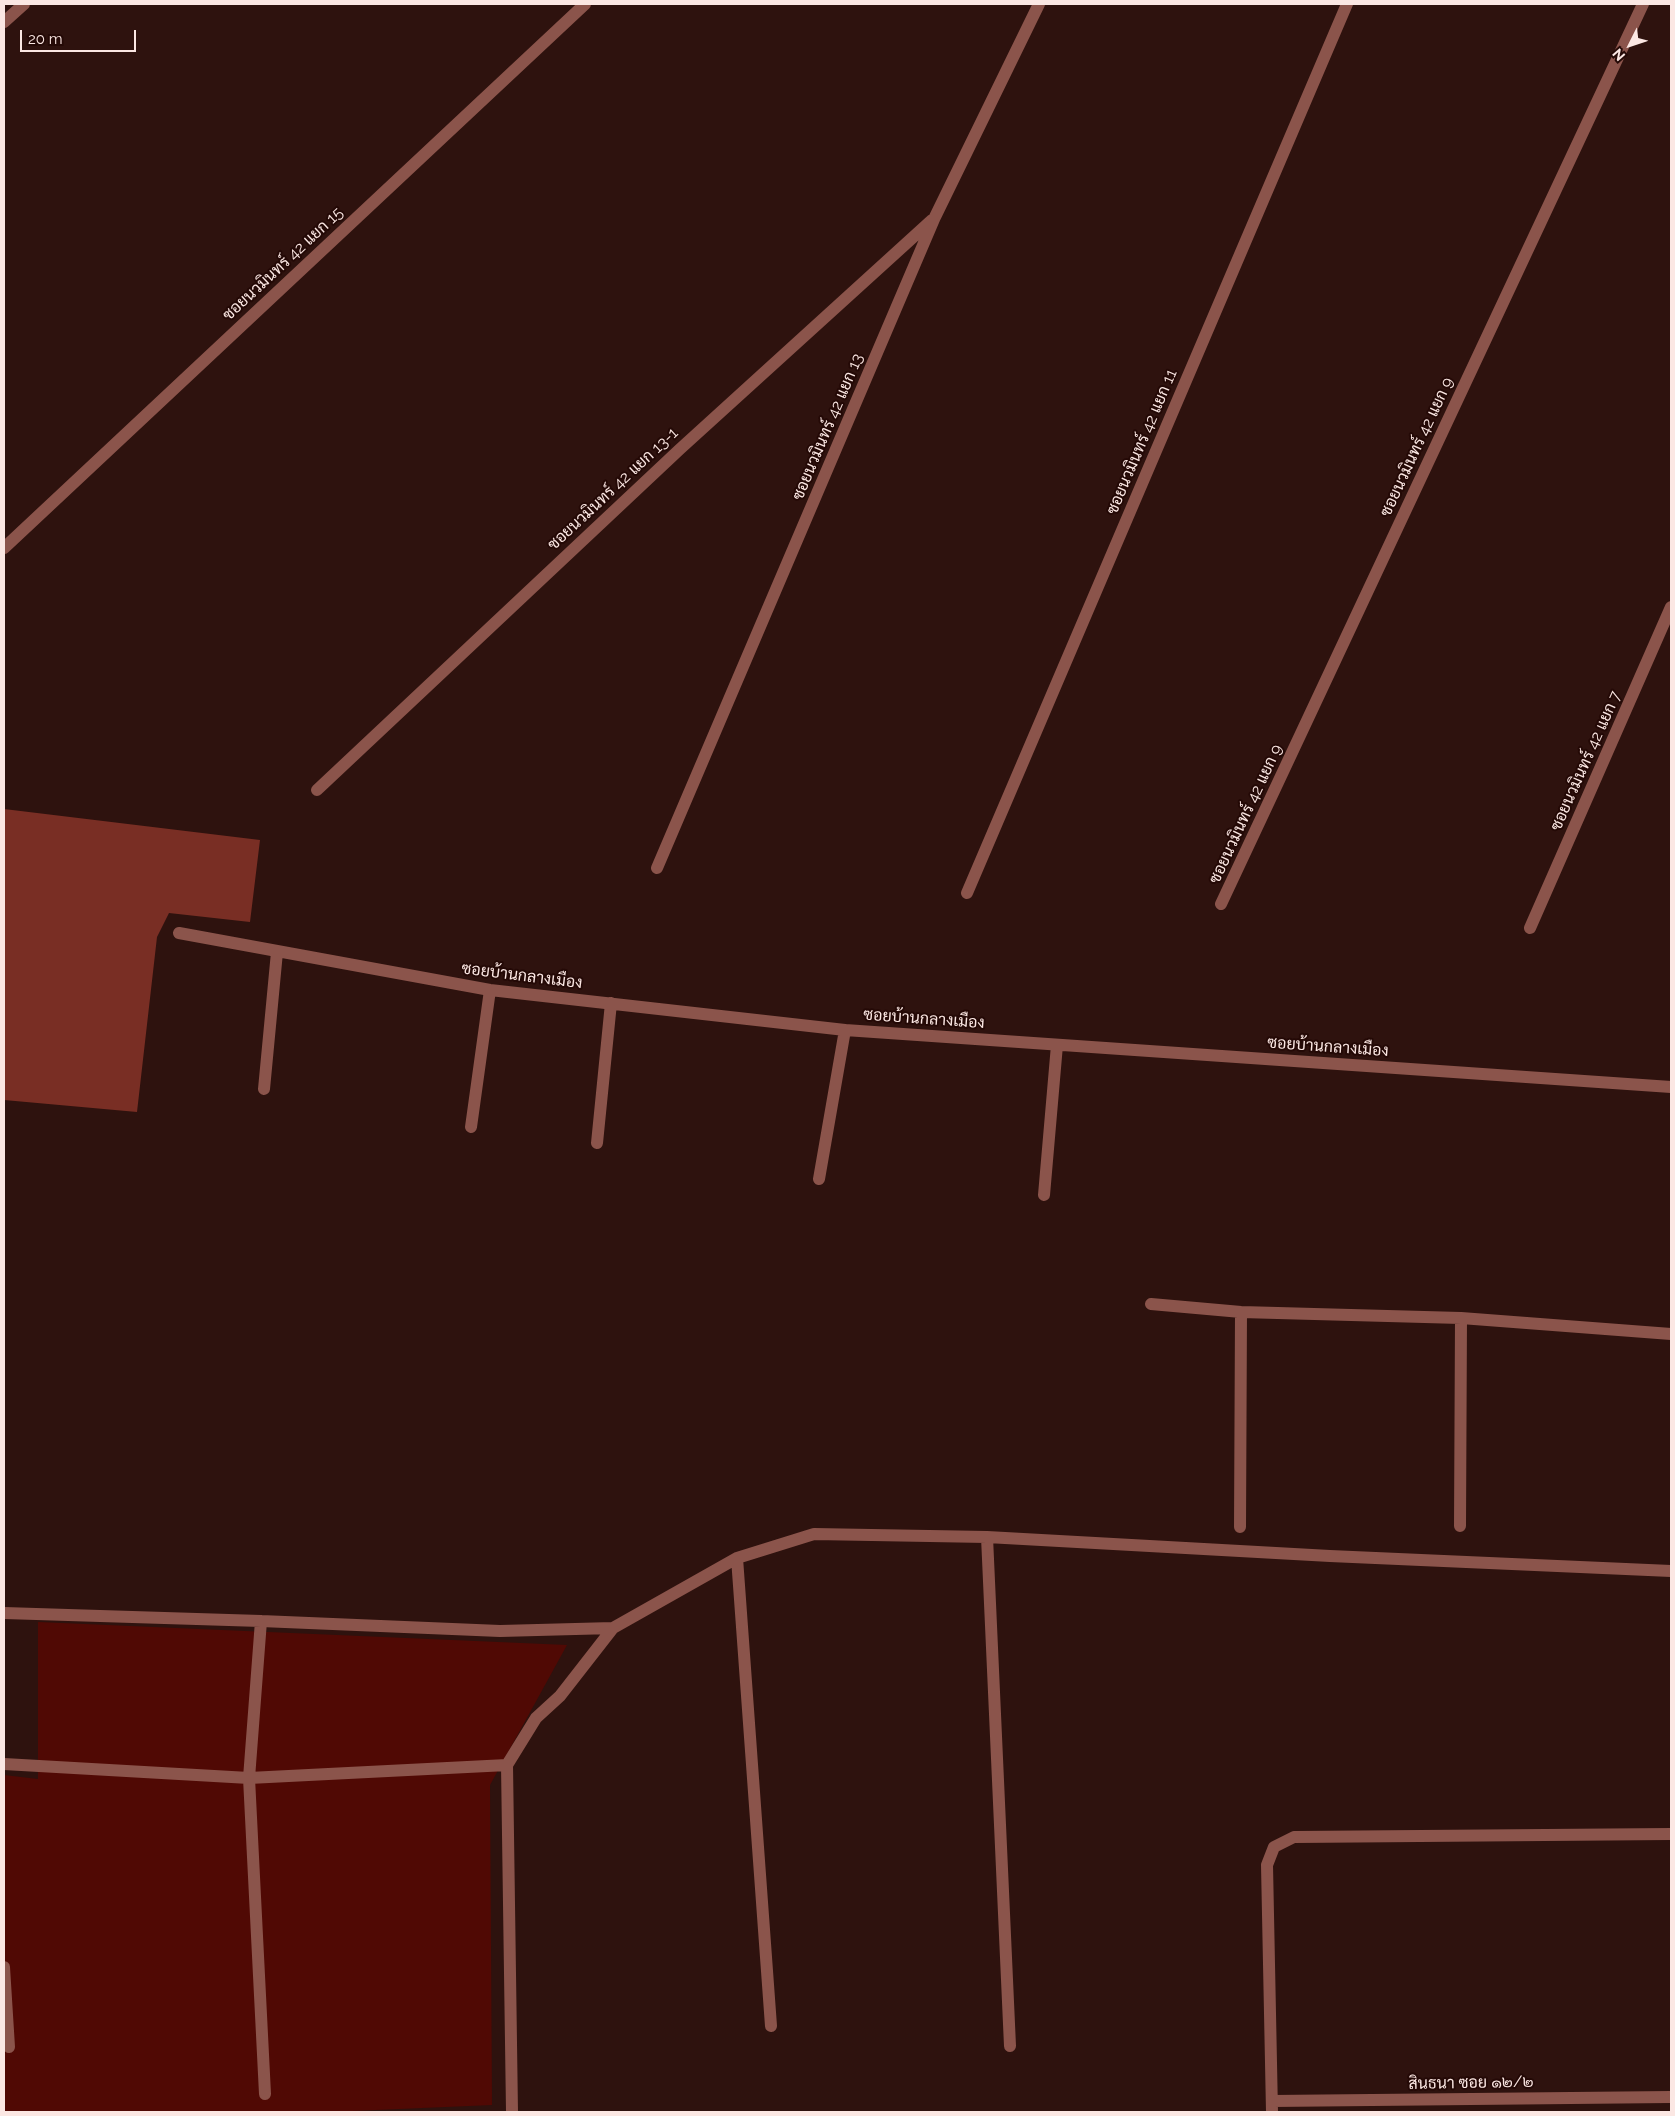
<!DOCTYPE html>
<meta charset="utf-8">
<style>
body{margin:0}
#map{position:relative;width:1675px;height:2116px;overflow:hidden;background:#2e120e;font-family:Raleway,sans-serif}
canvas{display:block}
.frame{position:absolute;inset:0;border:5px solid #fbe7e3;pointer-events:none}
.north{position:absolute;left:1605px;top:20px;width:50px;height:50px;-webkit-text-stroke:4px #240906;paint-order:stroke;rotate:229deg;font-size:14px;font-weight:700;line-height:20px;text-align:center;color:#fbe7e3}
.north::after{content:'';display:block;margin:auto;width:18px;height:22px;background:#fbe7e3;clip-path:polygon(50% 0,100% 100%,50% 72%,0 100%)}
.scale{position:absolute;left:20px;top:30px;width:116px;height:22px;box-sizing:border-box;border:2px solid #fbe7e3;border-top:0;padding-left:6px;font-size:15px;line-height:18px;white-space:nowrap;color:#fbe7e3;-webkit-text-stroke:4px #240906;paint-order:stroke}
</style>
<div id="map">
<canvas width="1675" height="2116"></canvas>
<div class="frame"></div>
<div class="north">N</div>
<div class="scale">20 m</div>
</div>
<script>
const ctx = document.querySelector('canvas').getContext('2d');
ctx.lineJoin = 'round';
function fill(path, color) { ctx.fillStyle = color; ctx.fill(path, 'evenodd'); }
const poly = rows => new Path2D(rows.map(r => 'M' + r).join(''));
function strokePath(path, color, width, dash) { ctx.strokeStyle = color; ctx.lineWidth = width; ctx.lineCap = dash ? 'butt' : 'round'; ctx.setLineDash(dash || []); ctx.stroke(path); }
function drawText(font, color, halo, rows, align = 'center') {
  ctx.font = font + ' Raleway,Sarabun,sans-serif'; ctx.lineWidth = 4; ctx.setLineDash([]); ctx.textBaseline = 'middle'; ctx.strokeStyle = halo; ctx.fillStyle = color; for (const [text, x, y, turn = 0] of rows) {
    ctx.save(); ctx.translate(x, y); ctx.rotate((+turn || 0) * Math.PI / 180); ctx.textAlign = isNaN(turn) ? turn : align; if (halo) ctx.strokeText(text, 0, 0); ctx.fillText(text, 0, 0); ctx.restore();
  }
}
fill(poly([
 [38,1622,567,1645,490,1785,492,2105,330,2112,4,2112,4,1775,38,1779]
]), '#500904');
fill(poly([
 [4,809,260,840,250,922,169,913,157,937,137,1112,4,1100]
]), '#792e24');
strokePath(poly([
 [4,22,24,4],
 [4,548,585,4],
 [317,790,680,449,932,220],
 [657,868,935,217,1039,4],
 [967,893,1347,4],
 [1221,904,1643,4],
 [1530,928,1671,607],
 [179,933,490,990,845,1030,1671,1087],
 [264,1089,277,952],
 [471,1127,490,990],
 [597,1143,611,1003],
 [819,1179,845,1030],
 [1044,1195,1057,1045],
 [1151,1304,1241,1312,1461,1318,1671,1334],
 [1460,1526,1461,1318],
 [1240,1527,1241,1312],
 [987,1537,1010,2046],
 [737,1558,771,2026],
 [4,1613,261,1621,500,1631,613,1628],
 [261,1621,249,1778,265,2094],
 [4,1764,249,1778,507,1765],
 [4,1967,9,2047],
 [1272,2101,1671,2097],
 [512,2112,507,1765,536,1718,560,1696,613,1628,737,1558,814,1534,987,1537,1330,1556,1671,1571],
 [1272,2112,1267,1865,1274,1847,1294,1837,1671,1834]
]), '#8b544b', 12);
drawText('16px', '#fbe7e3', '#240906', [
 ["ซอยนวมินทร์ 42 แยก 15",283,264,-43],
 ["ซอยนวมินทร์ 42 แยก 13",828,427,-67],
 ["ซอยนวมินทร์ 42 แยก 11",1142,442,-67],
 ["ซอยนวมินทร์ 42 แยก 9",1417,447,-65],
 ["ซอยนวมินทร์ 42 แยก 13-1",613,489,-43],
 ["ซอยนวมินทร์ 42 แยก 7",1586,761,-66],
 ["ซอยนวมินทร์ 42 แยก 9",1246,814,-65],
 ["ซอยบ้านกลางเมือง",522,976,7],
 ["ซอยบ้านกลางเมือง",924,1019,4],
 ["ซอยบ้านกลางเมือง",1328,1047,4],
 ["สินธนา ซอย ๑๒/๒",1471,2083,-1]
]);
</script>
